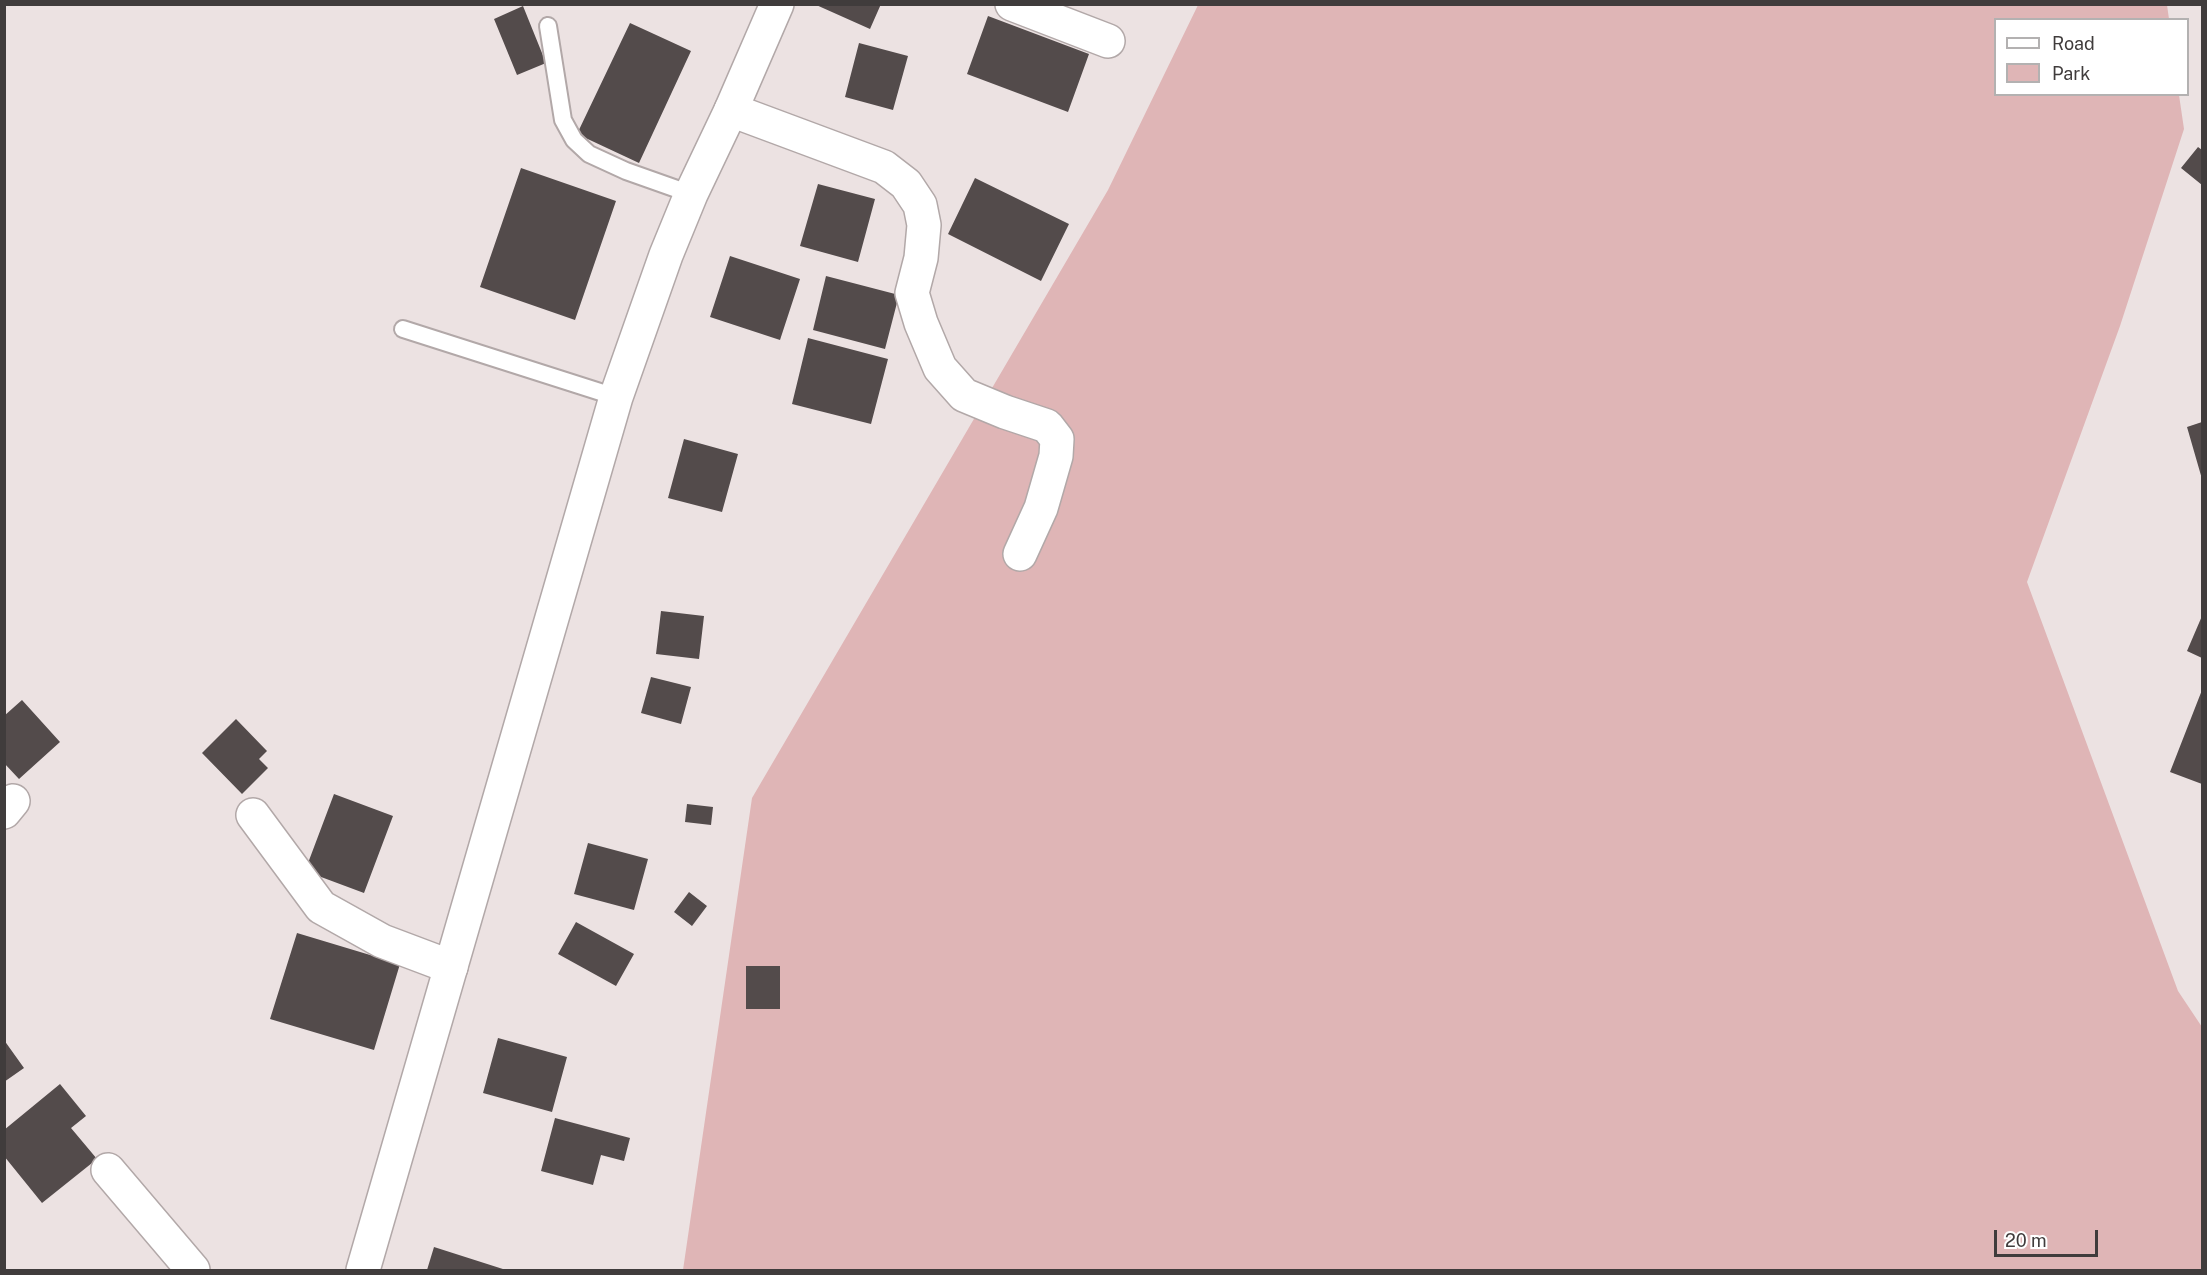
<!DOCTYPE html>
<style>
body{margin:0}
#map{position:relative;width:2207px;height:1275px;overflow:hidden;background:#ece2e2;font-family:"Public Sans",sans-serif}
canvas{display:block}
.frame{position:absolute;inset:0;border:6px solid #403c3c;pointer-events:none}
.legend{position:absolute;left:1994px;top:18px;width:195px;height:78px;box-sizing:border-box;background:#fff;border:2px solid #b3b1b1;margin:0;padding:8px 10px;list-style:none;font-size:18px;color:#403c3c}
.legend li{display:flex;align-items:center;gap:12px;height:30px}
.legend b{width:30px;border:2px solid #b3b1b1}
.scale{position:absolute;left:1994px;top:1230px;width:104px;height:27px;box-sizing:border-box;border:3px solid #403c3c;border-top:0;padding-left:8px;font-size:18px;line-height:21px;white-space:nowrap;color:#403c3c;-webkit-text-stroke:4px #fff;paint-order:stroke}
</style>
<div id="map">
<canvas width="2207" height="1275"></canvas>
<div class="frame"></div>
<ul class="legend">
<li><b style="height:8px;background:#fff"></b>Road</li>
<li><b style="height:16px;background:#dfb5b6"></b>Park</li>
</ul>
<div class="scale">20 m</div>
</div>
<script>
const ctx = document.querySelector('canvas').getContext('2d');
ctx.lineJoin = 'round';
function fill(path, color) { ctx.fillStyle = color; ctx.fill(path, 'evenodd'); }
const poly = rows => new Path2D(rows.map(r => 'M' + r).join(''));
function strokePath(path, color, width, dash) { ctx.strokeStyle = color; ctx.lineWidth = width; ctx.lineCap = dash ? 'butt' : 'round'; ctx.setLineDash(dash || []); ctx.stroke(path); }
fill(poly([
 [1198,5,2167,5,2169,19,1996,20,1996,94,2179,95,2184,129,2120,326,2027,582,2178,991,2202,1027,2202,1270,683,1270,752,798,1108,190]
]), '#dfb5b6');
fill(poly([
 [814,4,881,4,870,29],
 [523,6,546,63,517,75,494,19],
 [988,16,1089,54,1068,112,967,74],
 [630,23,691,51,639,163,577,134],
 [859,43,908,56,893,110,845,97],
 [2198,147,2202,150,2202,185,2181,168],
 [521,168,616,201,575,320,480,287],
 [975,178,1069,224,1041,281,948,234],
 [818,184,875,199,858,262,800,246],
 [730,256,800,279,780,340,710,317],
 [826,276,899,295,885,349,813,330],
 [808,338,888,359,871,424,792,404],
 [2202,422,2202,479,2187,427],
 [684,439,738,454,722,512,668,498],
 [661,611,704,616,699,659,656,654],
 [2202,616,2202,658,2187,651],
 [651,677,691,687,681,724,641,713],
 [2202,690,2202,784,2170,772],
 [22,700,60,742,19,779,4,763,4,716],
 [236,719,267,751,259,759,268,768,242,794,202,753],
 [334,794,393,816,364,893,305,871],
 [687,804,713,807,711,825,685,822],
 [588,843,648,859,634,910,574,894],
 [689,892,707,906,692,926,674,912],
 [576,922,634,954,616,986,558,954],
 [297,933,400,964,374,1050,270,1019],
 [746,966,780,966,780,1009,746,1009],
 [498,1038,567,1057,552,1112,483,1093],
 [4,1040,24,1068,4,1082],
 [60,1084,86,1116,71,1128,97,1159,42,1203,4,1156,4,1130],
 [555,1118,630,1138,624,1161,601,1155,593,1185,541,1171],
 [434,1247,506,1270,427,1270]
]), '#534b4b');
const lane = poly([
 [548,26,563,120,574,140,589,154,626,171,691,194],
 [403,329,616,397]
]);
const street = poly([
 [1012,4,1108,41],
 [731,110,884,167,906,184,920,205,924,225,921,258,912,293,921,323,940,368,964,395,1005,412,1047,426,1057,439,1056,456,1041,508,1020,554],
 [4,812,13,801],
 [253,815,321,907,382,941,451,967],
 [108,1170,193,1270]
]);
const secondary = poly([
 [363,1270,616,397,666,255,691,194,731,110,777,4]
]);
strokePath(lane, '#b2a8a8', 20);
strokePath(street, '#b2a8a8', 36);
strokePath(secondary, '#b2a8a8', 36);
strokePath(lane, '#fff', 16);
strokePath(street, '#fff', 33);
strokePath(secondary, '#fff', 33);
</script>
